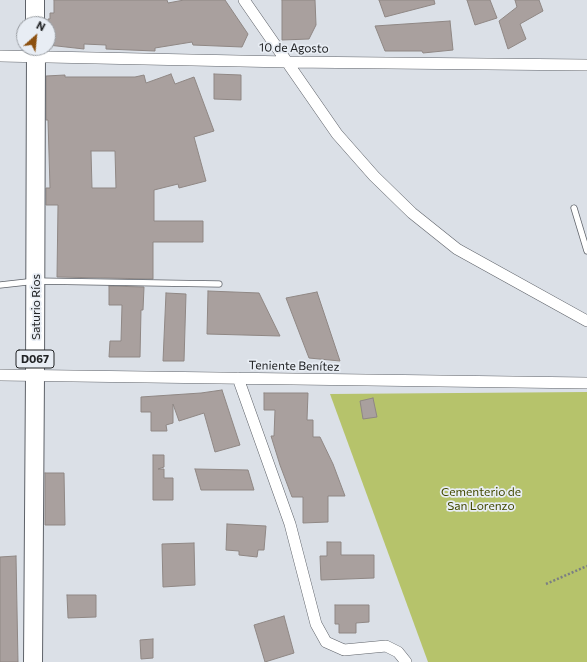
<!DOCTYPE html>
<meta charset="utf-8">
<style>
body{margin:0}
#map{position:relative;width:587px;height:662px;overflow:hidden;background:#dbe0e7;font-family:Commissioner,sans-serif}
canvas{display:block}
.north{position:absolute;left:16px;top:16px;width:40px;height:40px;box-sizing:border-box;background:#e8edf4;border:1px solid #989ca1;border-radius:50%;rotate:27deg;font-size:11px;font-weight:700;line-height:16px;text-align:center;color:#212325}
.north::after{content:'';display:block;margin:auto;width:14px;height:18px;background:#8c500f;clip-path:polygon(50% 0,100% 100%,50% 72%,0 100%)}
</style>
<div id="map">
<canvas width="587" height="662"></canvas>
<div class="north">N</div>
</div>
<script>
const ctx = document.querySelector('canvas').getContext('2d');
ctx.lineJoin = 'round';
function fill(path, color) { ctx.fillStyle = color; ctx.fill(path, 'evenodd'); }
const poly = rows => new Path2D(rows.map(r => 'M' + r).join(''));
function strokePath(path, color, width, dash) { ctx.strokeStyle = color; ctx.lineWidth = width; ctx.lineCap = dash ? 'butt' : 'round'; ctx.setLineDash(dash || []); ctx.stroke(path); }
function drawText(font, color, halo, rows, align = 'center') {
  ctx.font = font + ' Commissioner,sans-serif'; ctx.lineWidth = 3.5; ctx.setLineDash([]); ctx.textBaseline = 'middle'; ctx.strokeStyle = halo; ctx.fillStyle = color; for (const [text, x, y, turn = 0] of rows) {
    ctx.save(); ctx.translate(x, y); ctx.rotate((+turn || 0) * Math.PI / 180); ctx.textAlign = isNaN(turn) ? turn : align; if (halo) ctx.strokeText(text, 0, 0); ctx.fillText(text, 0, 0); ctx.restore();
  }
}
fill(poly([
 [587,392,587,662,428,662,330,394]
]), '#b6c36b');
const building = poly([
 [54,0,167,0,168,3,184,0,225,0,248,34,242,47,193,45,192,42,155,48,155,51,106,49,106,45,84,44,84,49,48,45,48,19,50,19,50,13,54,13,54,0],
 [282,0,315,0,316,25,309,39,282,40,282,0],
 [379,0,434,0,435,4,385,17,379,0],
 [467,0,490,0,497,18,475,25,467,0],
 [515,0,539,0,543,11,520,24,526,39,508,49,499,21,517,7,515,0],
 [450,21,453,50,423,53,422,51,385,51,375,26,450,21],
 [171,74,175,84,194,77,214,131,194,137,206,181,179,188,178,184,154,190,154,221,203,221,203,242,153,242,153,279,57,277,58,205,46,205,46,188,50,188,48,120,46,120,46,76,65,75,65,77,135,77,144,75,146,83,171,74],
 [91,151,115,151,116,188,92,188,91,151],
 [214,74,241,75,241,100,214,99,214,74],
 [109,286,144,287,143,310,141,310,140,357,109,357,110,341,121,341,122,305,109,305,109,286],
 [208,291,259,293,280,336,207,334,208,291],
 [317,292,340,361,309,358,286,298,317,292],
 [166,293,186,294,184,361,163,361,166,293],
 [222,390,240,445,215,452,204,413,179,421,173,404,173,423,166,425,167,431,151,431,151,412,141,412,141,397,201,393,222,390],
 [264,393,308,393,307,420,313,420,313,437,320,437,333,464,345,496,328,496,328,522,303,523,303,497,292,497,280,465,271,436,274,436,275,410,264,410,264,393],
 [373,398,377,417,363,419,360,401,373,398],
 [153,455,164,455,164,467,158,469,164,469,164,478,173,478,173,500,153,500,153,455],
 [195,469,248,470,254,490,201,490,195,469],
 [45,473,64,473,65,525,45,525,45,473],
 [227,524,266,526,264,550,258,550,257,557,239,555,239,551,226,550,227,524],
 [327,542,341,542,341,555,374,555,374,578,321,580,320,556,327,556,327,542],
 [194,543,195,585,163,587,162,544,194,543],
 [16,556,18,662,0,662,0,557,16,556],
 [67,595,96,595,96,617,68,618,67,595],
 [335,605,369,605,369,622,356,623,356,633,339,633,339,624,335,624,335,605],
 [284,616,294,653,265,662,254,625,284,616],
 [153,639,153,658,141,659,140,640,153,639]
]);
fill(building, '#a9a09e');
strokePath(building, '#8f8784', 1);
const lane = poly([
 [574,208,587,251],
 [0,285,36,281,219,284]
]);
const street = poly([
 [244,0,337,134,374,176,412,213,457,249,587,321],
 [0,56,288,62,587,65],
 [0,375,587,383],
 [238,378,290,524,316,624,326,642,344,650,386,646,398,652,406,662]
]);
const primary = poly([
 [35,0,35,24],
 [33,662,35,375,36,48]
]);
strokePath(lane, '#5e6269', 7);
strokePath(street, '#5e6269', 12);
strokePath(primary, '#5e6269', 20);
strokePath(poly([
 [546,584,587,566]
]), '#7b7f83', 2.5, [2, 2]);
strokePath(lane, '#fff', 5.5);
strokePath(street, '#fff', 11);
strokePath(primary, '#fff', 18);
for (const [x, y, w] of [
 [35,359,38]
]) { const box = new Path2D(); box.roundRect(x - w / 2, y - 9, w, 18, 3); ctx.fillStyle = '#e8edf4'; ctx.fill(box); strokePath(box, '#212325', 1); }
drawText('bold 11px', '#212325', null, [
 ["D067",35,359]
]);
drawText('12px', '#212325', '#e8edf4', [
 ["10 de Agosto",294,48,1],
 ["Saturio Ríos",36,307,-90],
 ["Teniente Benítez",294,366,1]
]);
drawText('12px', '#424900', '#e8edf4', [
 ["Cementerio de",481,492],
 ["San Lorenzo",481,506]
]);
</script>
